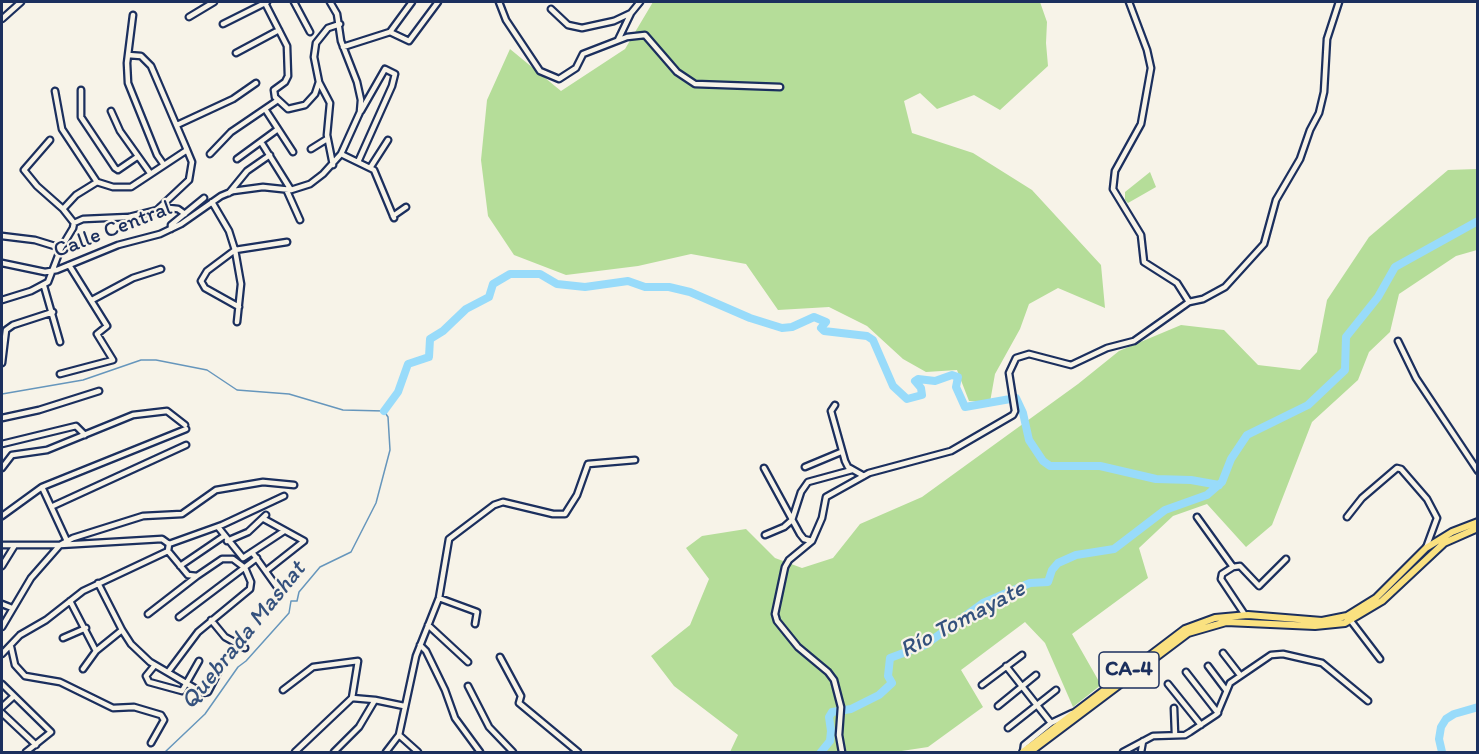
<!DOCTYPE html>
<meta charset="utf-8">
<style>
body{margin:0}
#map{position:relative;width:1479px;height:754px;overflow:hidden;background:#f7f3e8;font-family:Itim,sans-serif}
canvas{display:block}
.frame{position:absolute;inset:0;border:3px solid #1b2f5e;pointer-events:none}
</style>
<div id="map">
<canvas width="1479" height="754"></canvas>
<div class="frame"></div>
</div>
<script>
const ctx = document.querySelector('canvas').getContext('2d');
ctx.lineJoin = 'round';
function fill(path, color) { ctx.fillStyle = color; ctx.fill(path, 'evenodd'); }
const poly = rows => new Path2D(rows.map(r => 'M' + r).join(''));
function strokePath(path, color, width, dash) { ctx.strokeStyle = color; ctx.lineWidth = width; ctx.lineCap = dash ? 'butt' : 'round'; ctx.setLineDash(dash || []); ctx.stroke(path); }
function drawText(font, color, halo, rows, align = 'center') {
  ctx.font = font + ' Itim,sans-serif'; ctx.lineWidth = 4.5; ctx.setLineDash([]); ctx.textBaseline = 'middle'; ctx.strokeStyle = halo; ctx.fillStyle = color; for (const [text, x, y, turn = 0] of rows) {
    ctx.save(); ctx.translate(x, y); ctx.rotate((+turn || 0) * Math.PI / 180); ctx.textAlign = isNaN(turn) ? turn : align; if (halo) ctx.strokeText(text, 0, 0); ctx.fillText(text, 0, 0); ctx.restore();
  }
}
fill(poly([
 [653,2,1040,2,1047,22,1046,43,1048,66,1000,110,974,95,937,109,920,93,904,101,912,133,973,153,1032,190,1101,265,1105,308,1058,288,1029,304,1020,329,995,374,990,402,969,401,957,370,926,372,903,359,867,326,829,307,778,310,746,264,691,254,638,266,566,275,514,255,488,216,481,160,487,100,510,49,561,91,625,49],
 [1477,169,1477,250,1456,256,1399,294,1390,332,1369,352,1358,380,1312,422,1272,525,1246,547,1207,504,1173,516,1139,548,1148,578,1072,634,1101,685,1073,707,1045,643,1025,622,961,670,983,707,928,747,895,752,730,752,738,735,674,686,651,656,690,625,709,579,686,548,702,536,746,529,775,558,802,568,833,558,860,524,922,497,1078,384,1119,351,1181,325,1224,330,1258,365,1300,370,1317,352,1327,300,1369,237,1448,170],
 [1150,172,1156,187,1128,203,1125,200,1125,192]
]), '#b5dd99');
strokePath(poly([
 [2,394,83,380,141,360,156,360,207,370,237,390,289,394,343,410,384,411,388,417,390,450,376,503,351,552,320,567,299,592,297,601,291,601,289,613,246,661,238,667,205,714,165,752]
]), '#6696bc', 1.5);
strokePath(poly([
 [384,411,398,392,408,364,429,357,430,339,443,331,466,309,489,297,493,284,510,274,540,274,557,284,585,287,628,281,645,287,669,287,690,292,750,318,782,328,792,327,814,317,826,322,821,328,824,331,867,336,873,340,893,386,907,399,922,395,921,388,915,381,918,379,935,381,952,375,958,377,956,387,965,407,1016,398,1023,413,1029,440,1043,461,1050,466,1100,466,1156,479,1191,480,1219,485],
 [821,752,830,741,831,731,829,717,832,712,851,709,879,695,892,683,888,676,890,658,925,645,983,603,1030,583,1048,582,1052,570,1058,563,1076,555,1114,549,1165,510,1207,495,1222,482,1231,459,1247,435,1308,405,1345,370,1346,337,1378,297,1395,267,1478,221],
 [1442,752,1439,739,1441,727,1446,719,1454,714,1478,707]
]), '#98dbfa', 8);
const minor = poly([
 [294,2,310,32],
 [499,2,506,20,540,71,559,79,576,68,583,54,627,37,645,35,677,72,695,84,780,87],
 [1129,2,1147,50,1151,68,1141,124,1115,171,1113,189,1141,235,1144,262,1177,283,1189,302],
 [265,3,287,46,288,76,285,82,274,90,275,97,288,109,305,105,315,94,319,82,314,57,316,43,328,28,340,24],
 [551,9,568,25,582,28,614,21,631,13],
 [133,15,127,63,128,83,157,155,164,165],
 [189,17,214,2],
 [2,19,21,2],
 [223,24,267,2],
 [390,32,409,41,438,2],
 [618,40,631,13,640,2],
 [343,47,390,32,412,2],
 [236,53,279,30],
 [319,82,330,103,327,135,333,165],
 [81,90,81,117,115,168,118,170,137,157],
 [55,91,62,129,97,182],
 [265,109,293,152],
 [111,111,120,131,150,173],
 [177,125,233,99,256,83],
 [261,142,291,190],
 [311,149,327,139],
 [210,154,231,132,278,100],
 [341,154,374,170,394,218],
 [237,159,278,129],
 [358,162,392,86,395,74,385,69,361,111],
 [370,168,388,140],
 [287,191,300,220],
 [229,193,247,171,270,155],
 [212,202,229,231,235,250,241,284,237,322],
 [160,207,178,209,185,214],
 [63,209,76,195,97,182,113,187,131,187,187,150,151,66,141,56,128,55],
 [393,216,406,207],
 [74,223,83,219,129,217,157,210,189,180,192,162,187,150],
 [171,229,171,225,204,198],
 [2,236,35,240,61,248],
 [2,263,45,272,57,270,118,245,160,234,181,224,221,196,233,191,263,187,291,190,310,184,323,174,341,154,360,112,361,100,357,82,341,41,337,14,330,2],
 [44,286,60,342],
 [2,300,31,291,48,282,61,248,73,228,74,223,63,209,37,186,24,170,50,140],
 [92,300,133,278,161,269],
 [239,307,205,288,201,281,207,271,235,250,287,242],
 [1398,341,1416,378,1478,471],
 [2,363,6,330,13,325,53,312],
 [60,374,113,360,97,334,107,326,69,265],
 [835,405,831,411,845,461,848,467,864,476],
 [2,418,39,410,99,391],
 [2,444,76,426,85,435],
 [805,467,841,452],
 [2,468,12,455,47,450,133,415,167,411,185,425],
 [764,468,800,534,804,539,812,541],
 [42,487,67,541],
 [53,506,186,445],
 [2,516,42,487,186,429],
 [1197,517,1233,567],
 [1347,517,1362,498,1397,468,1401,469,1427,499,1437,518,1426,548],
 [264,519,304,541,266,571],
 [218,527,243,558,284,531],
 [765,535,784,527,792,520,801,492,808,482,852,470],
 [227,541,248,532,266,515],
 [169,544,222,525,284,496],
 [2,545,60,545,162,539,169,544,168,551,83,591,46,620,20,635,2,654],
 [252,552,277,587],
 [2,566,15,545],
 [180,566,224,536],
 [98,583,122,630,131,644,150,662,203,693,208,692,220,669],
 [439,598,477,612,475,624],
 [70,601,96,651],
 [2,604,12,608],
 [148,614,197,576],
 [1245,615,1221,579,1222,574,1233,567,1240,566,1259,586,1286,559],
 [179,617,257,558],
 [211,620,225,637,245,648],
 [1351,621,1380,659],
 [428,625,468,662],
 [2,627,31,578,60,545,73,538,143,516,182,514,216,490,263,482,294,485],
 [63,638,86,628],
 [420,645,426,651,445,690,455,718,480,752],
 [11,647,15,665,25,676,60,682,113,708,134,707,161,715,164,720,151,743],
 [1223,653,1240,675],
 [500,657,521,696,519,703,578,752],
 [155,665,146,676,149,682,182,691,199,661],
 [1006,666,1051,723],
 [1208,666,1226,690],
 [83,669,96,651,122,630],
 [168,672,198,632,250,589,251,582,245,568,233,559,222,559,197,576,188,575,168,551],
 [1186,672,1218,713],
 [2,684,51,732,26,752],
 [1168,684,1201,725],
 [982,685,1022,655],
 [468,686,489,727,513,752],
 [283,690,313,667,358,661,352,698,375,700,359,727,334,752],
 [375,700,404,706],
 [998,706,1036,675],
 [2,707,14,696],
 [1174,708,1175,734],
 [2,713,36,745],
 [1008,728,1056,690],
 [399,735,418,752],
 [295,752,352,698],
 [386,752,399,735,416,656,439,598,449,539,494,505,503,502,553,514,565,514,577,495,588,464,635,460],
 [842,752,839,735,841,707,834,680,828,672,798,647,777,621,775,614,785,567,789,560,812,541,822,518,826,497,869,473,951,451,1013,415,1015,411,1009,373,1016,358,1029,354,1071,365,1107,348,1134,341,1189,302,1203,299,1225,287,1264,244,1276,200,1300,159,1310,130,1319,113,1324,92,1327,39,1339,2],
 [1023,752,1024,745,1051,723,1072,713],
 [1123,752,1153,736,1185,735,1190,732,1217,714,1230,683,1271,655,1283,654,1322,663,1368,701],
 [1141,752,1143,741]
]);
const major = poly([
 [1023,752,1185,629,1215,618,1248,615,1322,621,1347,616,1376,598,1426,548,1452,532,1478,522],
 [1030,752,1188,633,1226,622,1315,626,1345,623,1382,601,1444,543,1478,528]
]);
strokePath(minor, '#1b2f5e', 9);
strokePath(major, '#1b2f5e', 10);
strokePath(minor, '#f7f3e8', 4.5);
strokePath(major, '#fae180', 6);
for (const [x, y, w] of [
 [1129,670,60]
]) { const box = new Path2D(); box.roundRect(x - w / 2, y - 18, w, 36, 4.5); ctx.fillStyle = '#f7f3e8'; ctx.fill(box); strokePath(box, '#1b2f5e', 1.5); }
drawText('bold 21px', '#1b2f5e', null, [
 ["CA-4",1129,670]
]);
drawText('22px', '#1b2f5e', '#f7f3e8', [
 ["Calle Central",113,230,-21]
]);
drawText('italic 24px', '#34517d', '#f7f3e8', [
 ["Río Tomayate",963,620,-28],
 ["Quebrada Mashat",244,636,-51]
]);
</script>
